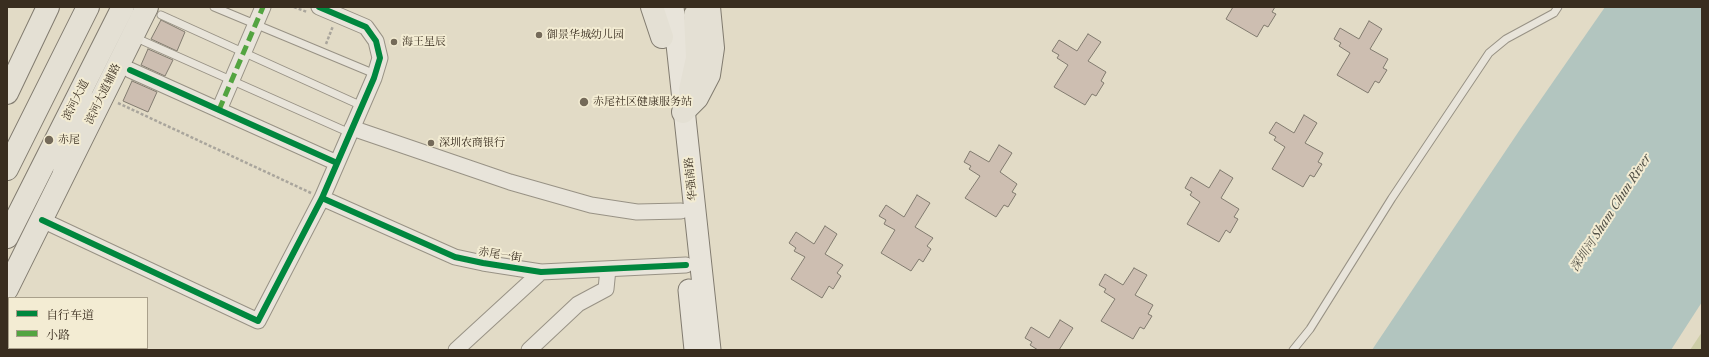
<!DOCTYPE html>
<meta charset="utf-8">
<style>
body{margin:0}
#map{position:relative;width:1709px;height:357px;overflow:hidden;background:#e2dbc6;font-family:"Libre Caslon Text","Noto Serif SC",serif}
canvas{display:block}
.frame{position:absolute;inset:0;border:8px solid #392d1f;pointer-events:none}
.legend{position:absolute;left:8px;top:297px;width:140px;height:52px;box-sizing:border-box;background:#f3ecd3;border:1px solid #a9a08b;margin:0;padding:5px 7px;list-style:none;font-size:12px;color:#392d1f}
.legend li{display:flex;align-items:center;gap:8px;height:20px}
.legend b{width:20px;border:1px solid #a9a08b}
</style>
<div id="map">
<canvas width="1709" height="357"></canvas>
<div class="frame"></div>
<ul class="legend">
<li><b style="height:5px;background:#00873e"></b>自行车道</li>
<li><b style="height:5px;background:#53a441"></b>小路</li>
</ul>
</div>
<script>
const ctx = document.querySelector('canvas').getContext('2d');
ctx.lineJoin = 'round';
function fill(path, color) { ctx.fillStyle = color; ctx.fill(path, 'evenodd'); }
const poly = rows => new Path2D(rows.map(r => 'M' + r).join(''));
function strokePath(path, color, width, dash) { ctx.strokeStyle = color; ctx.lineWidth = width; ctx.lineCap = dash ? 'butt' : 'round'; ctx.setLineDash(dash || []); ctx.stroke(path); }
function drawText(font, color, halo, rows, align = 'center') {
  ctx.font = font + ' "Libre Caslon Text","Noto Serif SC",serif'; ctx.lineWidth = 4; ctx.setLineDash([]); ctx.textBaseline = 'middle'; ctx.strokeStyle = halo; ctx.fillStyle = color; for (const [text, x, y, turn = 0] of rows) {
    ctx.save(); ctx.translate(x, y); ctx.rotate((+turn || 0) * Math.PI / 180); ctx.textAlign = isNaN(turn) ? turn : align; if (halo) ctx.strokeText(text, 0, 0); ctx.fillText(text, 0, 0); ctx.restore();
  }
}
fill(poly([
 [1702,332,1702,350,1690,350]
]), '#cdcda7');
fill(poly([
 [1605,7,1702,7,1702,302,1671,350,1372,350,1521,128]
]), '#b2c5bf');
const building = poly([
 [1233,7,1275,7,1272,12,1276,14,1268,27,1264,25,1257,37,1226,19,1233,7],
 [161,20,185,32,177,51,151,39,161,20],
 [1369,21,1382,29,1370,49,1388,59,1383,68,1387,70,1379,83,1375,81,1368,93,1337,75,1350,53,1339,46,1341,43,1334,39,1340,28,1359,39,1369,21],
 [1088,34,1101,42,1088,61,1106,72,1101,81,1104,83,1096,96,1092,94,1085,105,1054,87,1068,65,1057,58,1059,55,1052,51,1059,40,1077,51,1088,34],
 [148,49,173,60,165,76,141,65,148,49],
 [132,81,157,92,148,112,123,101,132,81],
 [1304,115,1317,123,1305,143,1323,153,1318,162,1322,164,1314,177,1310,175,1303,187,1272,169,1285,147,1274,140,1276,137,1269,133,1276,122,1294,133,1304,115],
 [999,145,1012,153,1000,172,1017,184,1012,192,1016,194,1008,207,1004,205,996,217,965,198,980,176,969,169,971,166,964,162,970,151,989,162,999,145],
 [1220,170,1233,178,1221,198,1239,209,1234,217,1238,219,1230,233,1226,230,1219,242,1187,224,1200,202,1190,195,1192,192,1185,188,1191,177,1209,188,1220,170],
 [917,195,930,203,915,227,933,238,927,246,931,249,923,262,919,259,911,271,881,253,895,230,884,224,886,220,879,216,886,205,904,217,917,195],
 [825,226,837,234,825,254,843,265,837,273,841,276,833,289,829,286,822,298,791,279,805,257,794,251,796,248,789,243,796,232,814,244,825,226],
 [1134,268,1147,275,1135,295,1153,305,1148,314,1152,316,1144,329,1140,327,1133,339,1101,321,1115,299,1104,292,1106,289,1099,285,1105,274,1123,285,1134,268],
 [1060,320,1073,328,1059,350,1038,350,1030,345,1032,342,1025,338,1031,327,1049,338,1060,320]
]);
fill(building, '#cdbeb1');
strokePath(building, '#817b6f', 1);
const service = poly([
 [214,7,375,74],
 [161,15,362,106],
 [143,41,350,133],
 [1293,350,1310,329,1392,198,1489,53,1506,39,1554,13,1558,7]
]);
const minor = poly([
 [130,70,337,163],
 [219,110,263,7],
 [352,128,510,182,591,205,637,212,681,211],
 [322,198,455,257,483,263,541,272,686,265],
 [42,220,258,321,322,198,374,78,380,58,376,41,366,27,319,7],
 [456,350,541,272],
 [529,350,578,304,606,289,608,269]
]);
const secondary = poly([
 [673,7,710,350],
 [689,290,695,350]
]);
const primary = poly([
 [652,7,662,37],
 [690,90,697,58,695,15],
 [7,93,48,7],
 [683,112,697,98,709,75,713,48,709,7],
 [7,289,147,7]
]);
const trunk = poly([
 [7,169,88,7],
 [64,173,75,142,85,102],
 [7,237,123,7]
]);
strokePath(service, '#989285', 9);
strokePath(minor, '#989285', 17);
strokePath(secondary, '#817b6f', 23);
strokePath(primary, '#817b6f', 24);
strokePath(trunk, '#817b6f', 24);
strokePath(poly([
 [294,7,307,12],
 [326,44,333,26],
 [118,103,311,193]
]), '#a9a59c', 2.5, [3, 2]);
strokePath(service, '#e8e4da', 7);
strokePath(minor, '#e8e4da', 15);
strokePath(secondary, '#e8e4da', 21);
strokePath(primary, '#e4e0d4', 22);
strokePath(trunk, '#e4e0d4', 22);
strokePath(poly([
 [219,110,263,7]
]), '#53a441', 5, [10, 5]);
strokePath(poly([
 [130,70,337,163],
 [322,198,455,257,483,263,541,272,686,265],
 [42,220,258,321,322,198,374,78,380,58,376,41,366,27,319,7]
]), '#00873e', 6);
for (const [x, y, r, color] of [
 [539,35,4,"#746a59"],
 [394,42,4,"#746a59"],
 [584,102,5,"#746a59"],
 [49,140,5,"#746a59"],
 [431,143,4,"#746a59"]
]) { const dot = new Path2D(); dot.arc(x, y, r, 0, 2 * Math.PI); ctx.fillStyle = color; ctx.fill(dot); strokePath(dot, '#f3ecd3', 1.5); }
drawText('11px', '#392d1f', '#f3ecd3', [
 ["御景华城幼儿园",547,35],
 ["海王星辰",402,42],
 ["赤尾社区健康服务站",593,102],
 ["赤尾",58,140],
 ["深圳农商银行",439,143]
], 'left');
drawText('11px', '#392d1f', '#f3ecd3', [
 ["滨河大道辅路",103,94,-64],
 ["滨河大道",76,100,-63],
 ["华强南路",691,179,-96],
 ["赤尾一街",500,255,9]
]);
drawText('italic 12px', '#525046', '#f3ecd3', [
 ["深圳河 Sham Chun River",1611,213,-57]
]);
</script>
